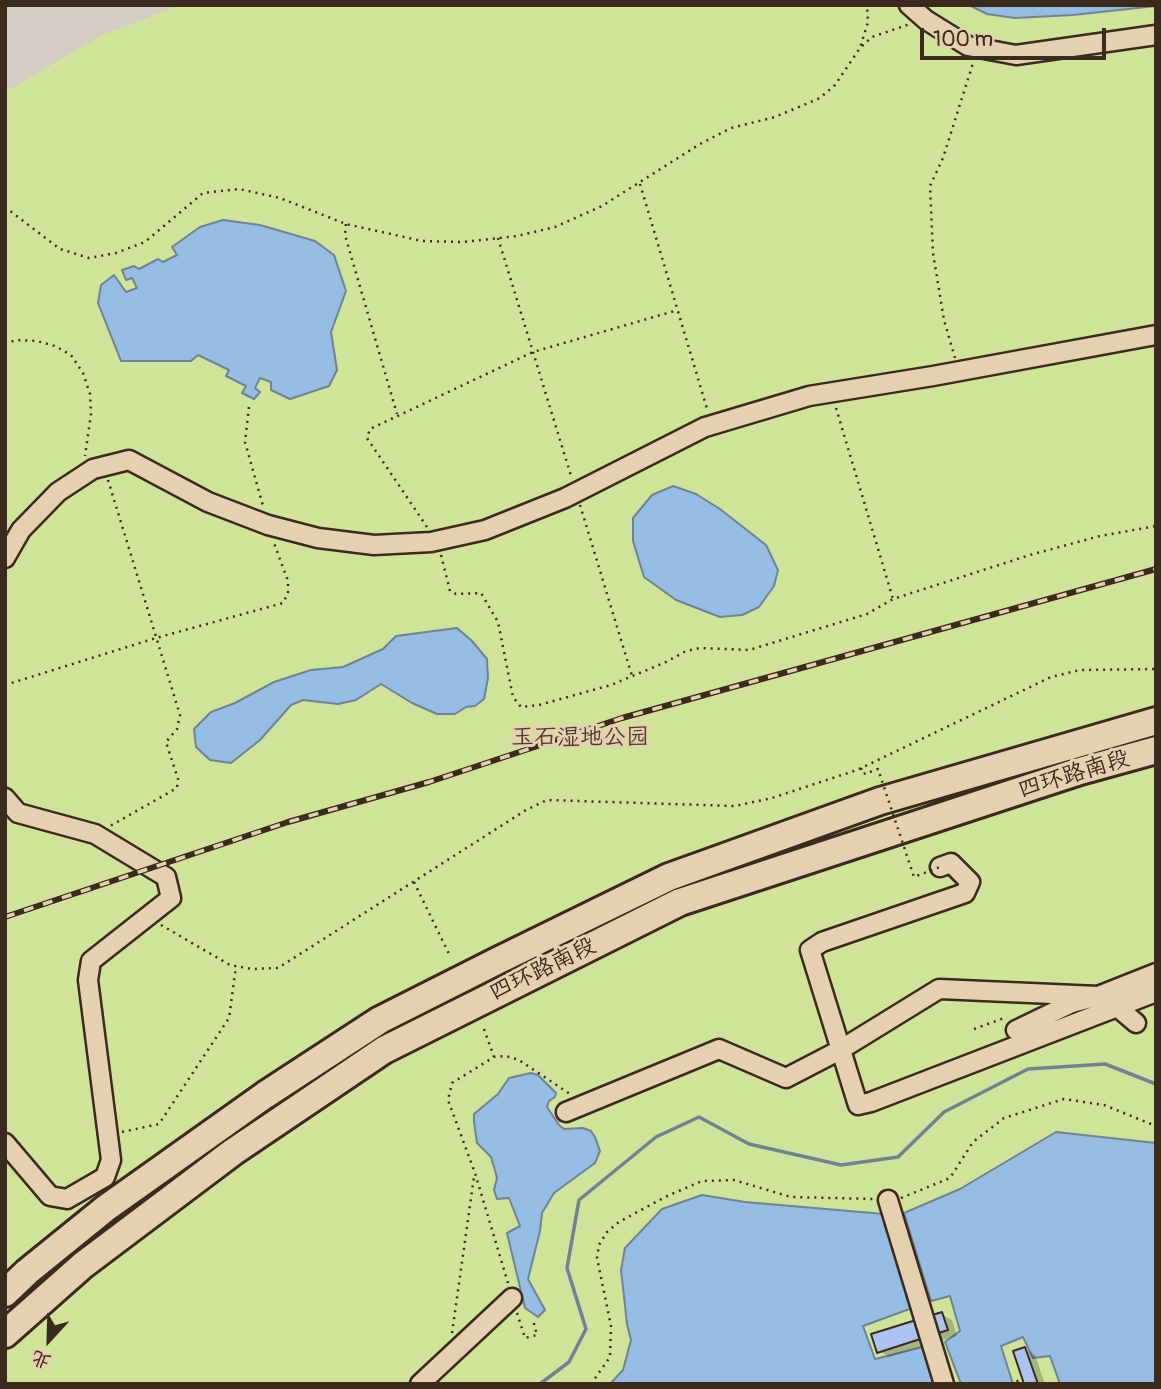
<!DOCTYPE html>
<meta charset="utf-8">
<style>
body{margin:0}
#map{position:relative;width:1161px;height:1389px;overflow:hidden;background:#d4cdc3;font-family:Pangolin,"LXGW WenKai TC",sans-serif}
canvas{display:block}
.frame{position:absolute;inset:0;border:7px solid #3b2a1e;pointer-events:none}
.north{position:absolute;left:14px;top:1305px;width:70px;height:70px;-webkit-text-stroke:5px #e5d1af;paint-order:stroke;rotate:202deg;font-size:19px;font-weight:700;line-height:28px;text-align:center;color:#3b2a1e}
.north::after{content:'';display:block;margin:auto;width:24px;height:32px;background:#3b2a1e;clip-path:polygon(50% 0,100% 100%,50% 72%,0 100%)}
.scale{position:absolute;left:920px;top:28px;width:186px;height:32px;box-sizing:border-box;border:4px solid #3b2a1e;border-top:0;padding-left:9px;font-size:21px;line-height:24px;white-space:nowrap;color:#3b2a1e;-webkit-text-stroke:5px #e5d1af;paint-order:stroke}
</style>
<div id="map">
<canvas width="1161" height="1389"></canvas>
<div class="frame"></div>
<div class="north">北</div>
<div class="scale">100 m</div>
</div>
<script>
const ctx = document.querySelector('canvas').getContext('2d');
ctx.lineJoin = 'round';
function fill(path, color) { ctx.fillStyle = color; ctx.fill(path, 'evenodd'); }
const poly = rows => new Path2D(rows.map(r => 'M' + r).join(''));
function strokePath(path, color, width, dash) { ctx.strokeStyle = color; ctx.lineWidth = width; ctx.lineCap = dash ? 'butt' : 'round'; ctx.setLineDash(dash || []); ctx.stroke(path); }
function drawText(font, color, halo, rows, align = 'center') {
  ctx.font = font + ' Pangolin,"LXGW WenKai TC",sans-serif'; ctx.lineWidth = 6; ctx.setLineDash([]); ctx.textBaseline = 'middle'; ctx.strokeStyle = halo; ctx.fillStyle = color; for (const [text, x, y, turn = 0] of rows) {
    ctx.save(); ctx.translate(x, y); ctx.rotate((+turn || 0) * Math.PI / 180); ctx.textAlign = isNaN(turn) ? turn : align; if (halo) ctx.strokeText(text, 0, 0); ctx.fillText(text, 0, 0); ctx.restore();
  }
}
fill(poly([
 [180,5,1156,5,1156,1384,5,1384,5,92,100,36]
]), '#cfe499');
const water = poly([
 [969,5,1156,5,1156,6,1073,15,1015,18,987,14,969,5],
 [223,220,260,225,315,241,334,255,346,291,331,332,337,370,329,386,290,399,271,390,271,382,260,378,255,388,260,392,254,399,242,393,246,386,226,376,229,370,198,355,191,361,121,361,98,303,101,285,114,275,126,292,137,288,132,278,126,280,122,270,134,266,139,269,158,259,163,262,177,255,172,247,200,227,223,220],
 [673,486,696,494,720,509,766,545,778,570,774,586,759,607,742,615,720,617,676,600,644,577,633,541,633,518,652,495,673,486],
 [457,628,472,641,487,659,488,678,484,699,475,706,466,707,455,714,437,714,412,703,381,684,356,700,338,704,303,700,291,705,260,740,231,763,210,760,196,747,194,729,211,712,235,703,274,682,311,670,343,667,383,649,396,636,457,628],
 [531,1073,538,1075,556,1093,555,1097,549,1101,547,1107,559,1125,564,1129,583,1128,591,1131,595,1137,600,1151,595,1163,554,1193,542,1213,540,1231,528,1279,545,1310,538,1317,525,1308,507,1233,520,1226,509,1198,497,1199,494,1190,497,1178,494,1167,491,1157,477,1143,474,1122,474,1114,498,1094,509,1078,531,1073],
 [1056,1132,1156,1143,1156,1384,1060,1384,1050,1356,1033,1358,1023,1337,1001,1346,1013,1384,961,1384,945,1342,960,1331,950,1296,931,1301,904,1213,960,1189,1056,1132],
 [702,1195,745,1202,884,1214,915,1307,863,1326,875,1359,927,1346,938,1384,610,1384,623,1370,631,1340,627,1324,621,1270,625,1248,662,1209,702,1195]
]);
fill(water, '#96bde4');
strokePath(water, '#728295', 2);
fill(poly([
 [941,1314,952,1320,957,1336,889,1357,879,1351],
 [1025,1349,1035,1355,1045,1384,1026,1384]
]), '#0003');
strokePath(poly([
 [540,1384,569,1362,586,1329,567,1268,579,1200,656,1137,699,1117,749,1144,841,1165,898,1157,944,1112,1028,1069,1105,1064,1156,1084]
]), '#728295', 3.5);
const building = poly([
 [942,1312,948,1330,877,1353,871,1334,942,1312],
 [1025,1347,1038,1384,1024,1384,1013,1351,1025,1347]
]);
fill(building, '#abc3f1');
strokePath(building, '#3b2a1e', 2);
const minor = poly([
 [909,5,926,20,968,46,1016,55,1156,35],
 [5,558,21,530,58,492,93,469,129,460,208,502,268,525,318,538,374,545,431,542,485,530,565,498,705,427,809,396,933,376,1156,335],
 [5,798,18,813,95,834,166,877,171,898,91,961,88,980,111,1160,105,1177,67,1199,50,1196,5,1143],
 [940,867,951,863,970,882,965,893,822,942,810,950,858,1105,871,1102,1156,992],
 [1016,1030,1072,1003,1098,996,1156,973],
 [566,1112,719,1049,786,1078,840,1050,939,989,1098,996,1116,1006,1136,1023],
 [888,1200,944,1384],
 [420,1384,512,1298]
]);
const highway = poly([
 [5,1293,27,1272,106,1208,265,1095,380,1020,497,961,669,877,880,801,1156,721],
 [5,1334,83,1265,233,1152,384,1050,680,902,1080,771,1156,750]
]);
strokePath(minor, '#3b2a1e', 23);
strokePath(highway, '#3b2a1e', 32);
strokePath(poly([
 [862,46,872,37,910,24],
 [640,184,708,412],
 [5,207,60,249,89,258,116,253,145,242,203,193,239,189,280,198,346,224,422,241,462,242,517,236,555,227,602,206,700,144,731,128,775,117,820,98,835,85,860,48,868,22,867,5],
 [346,224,345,235,397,414],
 [498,238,572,479],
 [5,344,16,340,37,341,55,346,71,355,83,373,90,394,91,414,85,456],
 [955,358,944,320,933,253,930,186,943,158,974,60],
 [249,407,245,442,263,506],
 [836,408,893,599],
 [108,480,180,715,177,729,166,742,178,779,177,788,110,826],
 [580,505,632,676],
 [427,527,367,438,370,429,533,352,678,310],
 [441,555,450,591,456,594,481,593,498,622,513,697,521,707,539,705,611,685,666,662,686,651,700,648,749,650,867,614,893,599,1030,555,1100,536,1156,526],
 [5,685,156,638,283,603,288,593,288,581,274,543],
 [861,768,863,774,870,772],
 [414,882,449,954],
 [161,925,230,965,252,969,278,968,526,810,547,800,735,806,772,798,857,770,1051,677,1080,670,1156,669],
 [484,1029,494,1057],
 [974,1029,1007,1017],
 [122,1132,159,1124,229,1018,236,966],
 [901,1198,950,1178,973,1142,1004,1118,1064,1099,1104,1105,1156,1126],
 [508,1283,475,1173,448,1100,452,1083,494,1057,506,1056,519,1060,570,1094],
 [517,1313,525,1338,537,1335,533,1320],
 [452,1333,474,1177],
 [591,1384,610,1357,611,1326,597,1258,599,1245,607,1232,619,1222,665,1197,702,1181,734,1180,791,1197,874,1199],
 [1010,1384,1020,1380,1022,1384]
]), '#3b2a1e', 2.5, [2, 5]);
strokePath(minor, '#e5d1af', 18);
strokePath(highway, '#e5d1af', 26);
const rail = poly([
 [5,917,288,822,429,782,622,718,1156,569]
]);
strokePath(rail, '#3b2a1e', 6);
strokePath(rail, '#e5d1af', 3.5, [10]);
strokePath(poly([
 [870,772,878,769,914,877,940,867]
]), '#3b2a1e', 2.5, [2, 5]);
drawText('23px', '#4a3d2a', '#e5d1af', [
 ["玉石湿地公园",580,738]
]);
drawText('23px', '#3b2a1e', '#e5d1af', [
 ["四环路南段",1074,775,-17],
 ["四环路南段",543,970,-26]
]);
</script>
